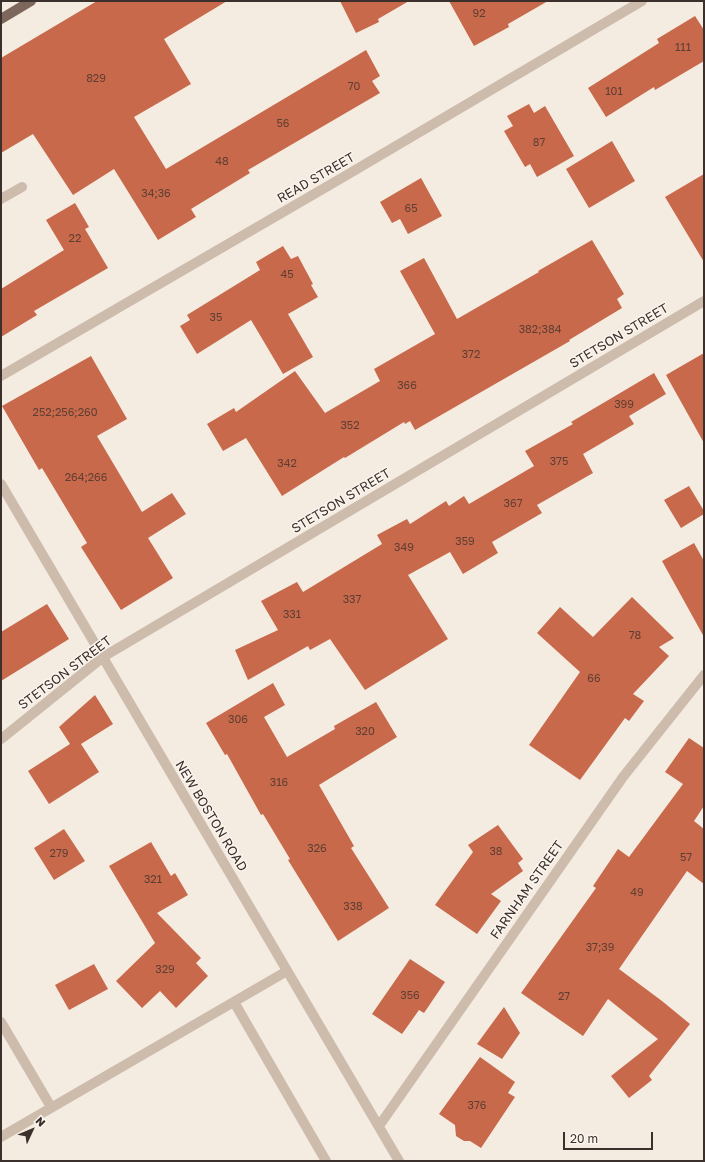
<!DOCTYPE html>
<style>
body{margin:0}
#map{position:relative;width:705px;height:1162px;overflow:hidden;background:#f4ebe1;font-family:"Golos Text",sans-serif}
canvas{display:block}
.frame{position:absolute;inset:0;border:2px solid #3b302b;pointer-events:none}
.north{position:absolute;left:12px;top:1110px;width:40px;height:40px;-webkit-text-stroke:3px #fbf5ee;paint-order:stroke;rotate:46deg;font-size:11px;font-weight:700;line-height:16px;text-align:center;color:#3b302b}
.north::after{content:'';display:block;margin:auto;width:14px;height:18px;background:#3b302b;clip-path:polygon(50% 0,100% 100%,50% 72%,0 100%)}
.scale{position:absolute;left:563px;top:1132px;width:90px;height:18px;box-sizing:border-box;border:2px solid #3b302b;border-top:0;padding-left:5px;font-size:12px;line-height:14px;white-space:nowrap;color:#3b302b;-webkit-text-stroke:3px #fbf5ee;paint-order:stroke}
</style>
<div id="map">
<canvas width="705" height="1162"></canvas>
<div class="frame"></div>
<div class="north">N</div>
<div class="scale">20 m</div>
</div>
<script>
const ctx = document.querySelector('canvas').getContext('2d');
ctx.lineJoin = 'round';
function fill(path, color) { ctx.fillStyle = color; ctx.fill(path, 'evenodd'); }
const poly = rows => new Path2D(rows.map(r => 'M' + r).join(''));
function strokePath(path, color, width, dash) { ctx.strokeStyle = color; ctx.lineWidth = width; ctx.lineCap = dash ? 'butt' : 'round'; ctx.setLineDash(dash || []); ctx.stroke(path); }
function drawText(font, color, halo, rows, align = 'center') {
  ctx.font = font + ' "Golos Text",sans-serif'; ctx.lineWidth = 3; ctx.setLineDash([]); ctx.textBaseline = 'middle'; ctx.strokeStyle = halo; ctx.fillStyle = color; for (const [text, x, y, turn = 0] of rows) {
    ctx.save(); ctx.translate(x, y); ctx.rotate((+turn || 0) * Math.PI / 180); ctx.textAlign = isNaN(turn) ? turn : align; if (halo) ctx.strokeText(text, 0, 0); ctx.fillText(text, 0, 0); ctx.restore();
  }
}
fill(poly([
 [97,1,227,1,164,39,191,84,134,117,166,169,366,50,380,76,372,81,380,93,248,170,250,173,191,209,196,217,158,240,114,169,73,195,33,134,1,153,1,58],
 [340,1,409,1,378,19,379,22,356,33],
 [449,1,548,1,508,24,509,27,474,46],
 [695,16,704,30,704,61,655,90,654,87,606,117,588,88,659,43,657,39],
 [529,104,534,113,545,106,574,156,537,177,530,164,525,167,504,131,513,126,507,116],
 [612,141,635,181,589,208,566,169],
 [704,174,704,262,665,197],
 [421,178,442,216,408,234,400,219,392,223,380,202],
 [75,203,89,227,85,229,108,268,34,311,37,315,1,337,1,289,64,250,46,220],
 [592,240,624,294,617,299,622,308,569,340,570,341,415,430,410,421,405,424,404,422,345,458,344,457,282,496,246,438,223,451,207,424,234,408,236,412,295,371,325,413,380,381,374,369,435,334,400,271,424,258,457,319,539,272,538,271],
 [283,246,291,259,298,256,313,284,311,285,318,297,288,314,313,357,283,374,251,320,197,354,180,326,190,320,187,315,260,270,256,262],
 [704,353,704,443,666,375],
 [91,356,127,419,97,436,142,512,172,493,186,514,148,538,173,578,121,610,81,547,87,543,42,468,39,470,2,406],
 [654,373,666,394,629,416,634,424,583,454,593,473,537,505,542,513,492,542,498,553,463,574,450,552,408,575,448,639,365,690,330,639,310,650,308,646,248,680,235,650,278,630,261,601,297,582,303,592,382,544,377,535,407,519,410,524,446,501,449,506,464,496,469,504,534,466,525,451,573,424,571,422],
 [689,486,704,511,704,514,681,528,664,500],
 [694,543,704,561,704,637,662,561],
 [632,597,674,638,659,647,669,656,633,694,644,701,629,721,625,718,580,780,529,745,580,672,537,633,560,607,593,637],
 [47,604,69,639,1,681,1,632],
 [273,683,285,705,264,717,287,757,335,729,334,726,376,702,397,737,319,785,354,846,351,848,389,908,338,941,288,860,290,859,263,814,261,815,227,754,225,755,206,723],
 [95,695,113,724,81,744,99,772,49,804,28,771,70,744,59,727],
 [689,738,704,748,704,806,694,821,704,829,704,884,687,871,619,969,662,1001,690,1024,649,1076,652,1080,629,1098,611,1076,658,1039,608,999,583,1036,521,993,596,888,593,886,618,849,629,857,683,784,665,772],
 [498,825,523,859,518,863,523,871,491,894,501,901,477,934,435,905,473,852,468,845],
 [64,829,85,861,54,880,34,848],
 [151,842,171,876,175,873,188,895,157,913,201,958,196,963,208,976,176,1008,160,991,142,1008,116,981,155,943,109,866],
 [410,959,445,982,424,1013,419,1010,402,1034,372,1014],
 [94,964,108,989,69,1010,55,985],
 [504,1007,520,1033,502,1059,477,1044],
 [480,1057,515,1082,508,1093,515,1097,481,1148,470,1141,464,1141,456,1136,455,1125,439,1114]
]), '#c8694b');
strokePath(poly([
 [1,199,22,187],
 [1,376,340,179,642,1],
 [1,484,399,1161],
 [1,739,103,657,704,301],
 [234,1002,326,1161],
 [1,1022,51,1107],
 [379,1126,623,777,704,675],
 [1,1137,287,971]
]), '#cdbbac', 10);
strokePath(poly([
 [1,19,31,1]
]), '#7d675c', 10);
drawText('11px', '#5e3e33', null, [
 ["92",479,14],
 ["111",683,48],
 ["829",96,79],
 ["70",354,87],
 ["101",614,92],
 ["56",283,124],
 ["87",539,143],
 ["48",222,162],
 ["34;36",156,194],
 ["65",411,209],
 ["22",75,239],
 ["45",287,275],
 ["35",216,318],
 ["382;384",540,330],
 ["372",471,355],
 ["366",407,386],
 ["399",624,405],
 ["252;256;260",65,413],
 ["352",350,426],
 ["375",559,462],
 ["342",287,464],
 ["264;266",86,478],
 ["367",513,504],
 ["359",465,542],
 ["349",404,548],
 ["337",352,600],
 ["331",292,615],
 ["78",635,636],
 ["66",594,679],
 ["306",238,720],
 ["320",365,732],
 ["316",279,783],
 ["326",317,849],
 ["38",496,852],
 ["279",59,854],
 ["57",686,858],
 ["321",153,880],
 ["49",637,893],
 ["338",353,907],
 ["37;39",600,948],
 ["329",165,970],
 ["356",410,996],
 ["27",564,997],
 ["376",477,1106]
]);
drawText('13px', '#3b302b', '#fbf5ee', [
 ["READ STREET",316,178,-30],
 ["STETSON STREET",619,336,-31],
 ["STETSON STREET",341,501,-31],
 ["STETSON STREET",65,673,-37],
 ["NEW BOSTON ROAD",211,816,59],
 ["FARNHAM STREET",527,890,-55]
]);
</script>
